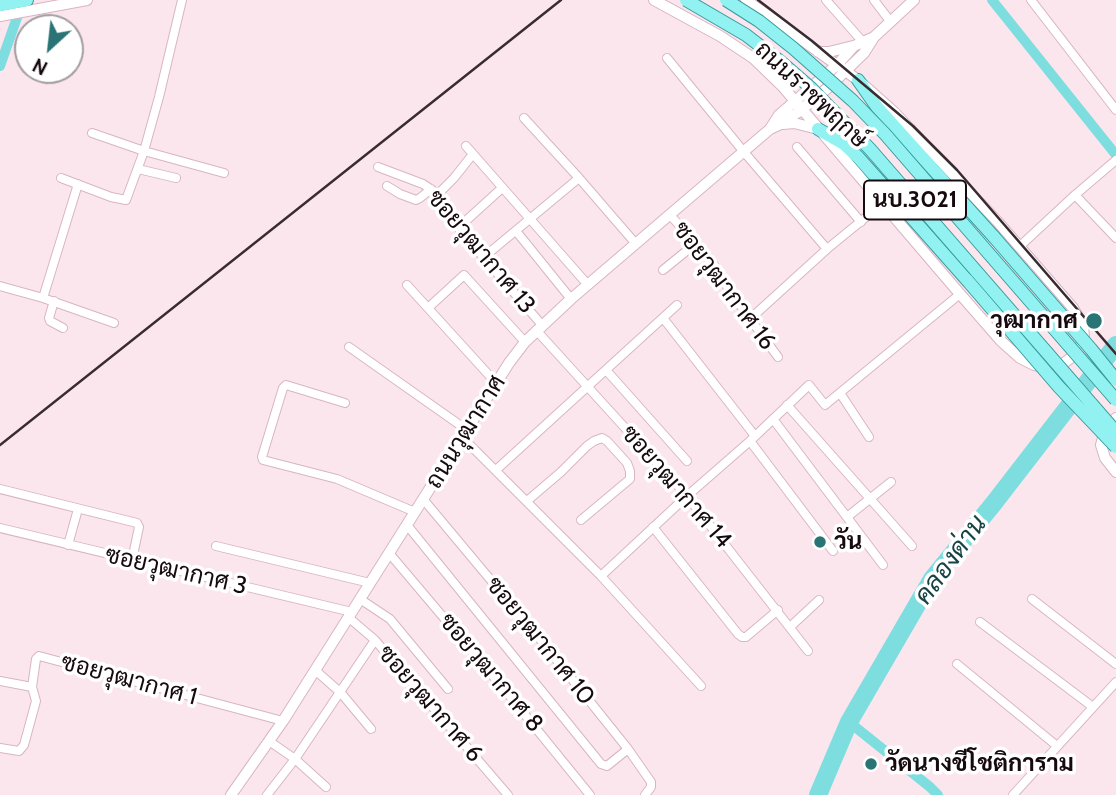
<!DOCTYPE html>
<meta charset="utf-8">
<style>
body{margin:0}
#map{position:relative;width:1116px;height:795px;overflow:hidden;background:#fce6ee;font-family:Cabin,sans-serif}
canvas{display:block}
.north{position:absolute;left:14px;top:14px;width:70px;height:70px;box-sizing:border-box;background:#fff;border:2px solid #a29d9f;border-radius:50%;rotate:207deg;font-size:19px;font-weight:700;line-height:28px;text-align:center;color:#160a0f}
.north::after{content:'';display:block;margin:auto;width:24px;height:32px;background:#2a7475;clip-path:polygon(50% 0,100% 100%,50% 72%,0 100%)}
</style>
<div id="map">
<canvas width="1116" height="795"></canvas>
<div class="north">N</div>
</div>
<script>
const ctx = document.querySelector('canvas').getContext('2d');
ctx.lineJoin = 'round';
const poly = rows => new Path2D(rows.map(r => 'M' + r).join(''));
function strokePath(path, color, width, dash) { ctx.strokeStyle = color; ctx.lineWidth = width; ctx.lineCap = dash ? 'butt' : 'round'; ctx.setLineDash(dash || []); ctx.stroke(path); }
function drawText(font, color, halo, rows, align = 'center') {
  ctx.font = font + ' Cabin,Sarabun,sans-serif'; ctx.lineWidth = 7; ctx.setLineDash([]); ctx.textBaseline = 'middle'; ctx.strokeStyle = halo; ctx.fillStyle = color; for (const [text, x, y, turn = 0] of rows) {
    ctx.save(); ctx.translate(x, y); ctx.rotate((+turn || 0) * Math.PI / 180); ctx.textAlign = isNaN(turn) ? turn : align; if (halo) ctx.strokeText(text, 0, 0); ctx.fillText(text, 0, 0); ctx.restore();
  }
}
strokePath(poly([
 [992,0,1116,155],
 [0,66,21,6],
 [849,722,930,787,938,795]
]), '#7ededf', 10);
strokePath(poly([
 [818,795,849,722,932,579,994,503,1116,345]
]), '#7ededf', 18);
const street = poly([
 [826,0,862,41],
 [874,0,890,21],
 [1031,0,1116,110],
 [667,58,744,152,827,249],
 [524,118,579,178,636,244],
 [92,133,144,151,224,173],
 [466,146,588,285],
 [797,147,861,222],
 [378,167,423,184,438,194,458,228,542,325],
 [138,169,176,178],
 [61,178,111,197,126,200,144,151,159,97,182,0],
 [78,184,43,298,114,323],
 [387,186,400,194,416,200,420,198,431,189],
 [438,194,454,178,473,154],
 [1075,195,1116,238],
 [670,215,711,260,729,290,778,357],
 [458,228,502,188],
 [516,231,571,299],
 [1019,247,1075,195,1116,160],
 [484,257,579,178],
 [663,270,695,244],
 [407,285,497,384],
 [0,286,43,298],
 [54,301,49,318,50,321,63,328],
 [428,308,464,275,525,342],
 [663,318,755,436],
 [750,319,827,249,882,204],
 [536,330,687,496,808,651],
 [349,347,467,430],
 [606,370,687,461],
 [840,393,869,437],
 [345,403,286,385,283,388,262,457,263,460,337,479,415,512],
 [787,405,912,546],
 [773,419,883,565],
 [463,438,601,576,701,686],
 [750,441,833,551],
 [496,470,677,305],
 [0,489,137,523,139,527,132,560],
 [423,499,535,633,628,749,651,782,651,787,645,795],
 [527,501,561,472,587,446,594,441,602,438,607,441,627,463,630,471,630,479,581,520],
 [847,517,891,482],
 [407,525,601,764,607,766,628,749],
 [653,527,738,634,742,637,746,637,778,610],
 [0,528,352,612],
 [68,545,78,509],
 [216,546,370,583],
 [389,553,504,689,590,795],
 [601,576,687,496,750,441,809,385,825,405,960,294],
 [360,599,390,619,448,689],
 [1032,599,1116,664],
 [348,617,375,640,508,795],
 [980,622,1093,707],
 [790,627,819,600],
 [957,664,1057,746],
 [315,670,341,693,371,729],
 [0,681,32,687,36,659,39,656,283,721],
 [269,741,295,759,326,787],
 [0,748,19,751,24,745,36,701,32,687],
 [267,795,295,759,375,640],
 [1013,795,1116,682]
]);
const secondary = poly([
 [654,0,720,36,753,58,783,87,960,294,1001,341,1020,358,1034,365,1046,368,1060,366,1072,357,1080,348,1084,338,1083,325,1073,308,997,221,894,112,858,80,746,0],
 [0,16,87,0],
 [818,52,829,52,853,46],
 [783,124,794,123,818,129],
 [770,129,779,115,838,64,854,46,874,37],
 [1116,418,1105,430,1101,445,1105,458,1116,472],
 [231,795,283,721,509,363,525,342,571,299,770,129,781,124,797,113,829,87,864,53,874,37,914,0]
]);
const primary = poly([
 [0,5,27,0],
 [858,80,877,107,994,237],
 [818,129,844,144,858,157,967,280]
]);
strokePath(street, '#d8b5c3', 10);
strokePath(secondary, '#d8b5c3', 12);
strokePath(primary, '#389b9d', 14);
strokePath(street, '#fff', 8);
strokePath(secondary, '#fff', 10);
strokePath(primary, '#92f2f2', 12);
strokePath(poly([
 [758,0,812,41,913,126,957,170,1116,354],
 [0,445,561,0]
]), '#392c31', 2.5);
const primaryBridge = poly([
 [686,0,746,35,781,62,811,88,870,149,1116,432],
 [726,0,759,21,793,48,853,101,885,134,1116,400],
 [994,237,1091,349,1116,380],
 [967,280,1059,387,1116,447]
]);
strokePath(primaryBridge, '#389b9d', 14, []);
strokePath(primaryBridge, '#92f2f2', 12);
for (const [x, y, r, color] of [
 [1094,321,9,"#2a7475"],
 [820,542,7,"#2a7475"],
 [871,764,7,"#2a7475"]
]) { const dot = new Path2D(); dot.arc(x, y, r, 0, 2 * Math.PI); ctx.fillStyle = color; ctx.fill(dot); strokePath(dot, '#fff', 2.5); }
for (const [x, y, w] of [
 [915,200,102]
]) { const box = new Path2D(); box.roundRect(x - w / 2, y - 19.5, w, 39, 5); ctx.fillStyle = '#fff'; ctx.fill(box); strokePath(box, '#160a0f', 2); }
drawText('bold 23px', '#160a0f', null, [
 ["นบ.3021",915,200]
]);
drawText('24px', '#160a0f', '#fff', [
 ["ถนนราชพฤกษ์",811,95,43],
 ["ซอยวุฒากาศ 13",481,252,50],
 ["ซอยวุฒากาศ 16",724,286,53],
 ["ถนนวุฒากาศ",466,432,-58],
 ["ซอยวุฒากาศ 14",676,487,49],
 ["ซอยวุฒากาศ 3",176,571,13],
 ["ซอยวุฒากาศ 10",540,641,51],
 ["ซอยวุฒากาศ 8",491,673,50],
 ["ซอยวุฒากาศ 1",129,680,15],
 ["ซอยวุฒากาศ 6",430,704,49]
]);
drawText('bold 24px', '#160a0f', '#fff', [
 ["วุฒากาศ",1078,321,"right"],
 ["วัน",834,542],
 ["วัดนางชีโชติการาม",885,764]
], 'left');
drawText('italic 26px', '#164343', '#fff', [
 ["คลองด่าน",951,560,-54]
]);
</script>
